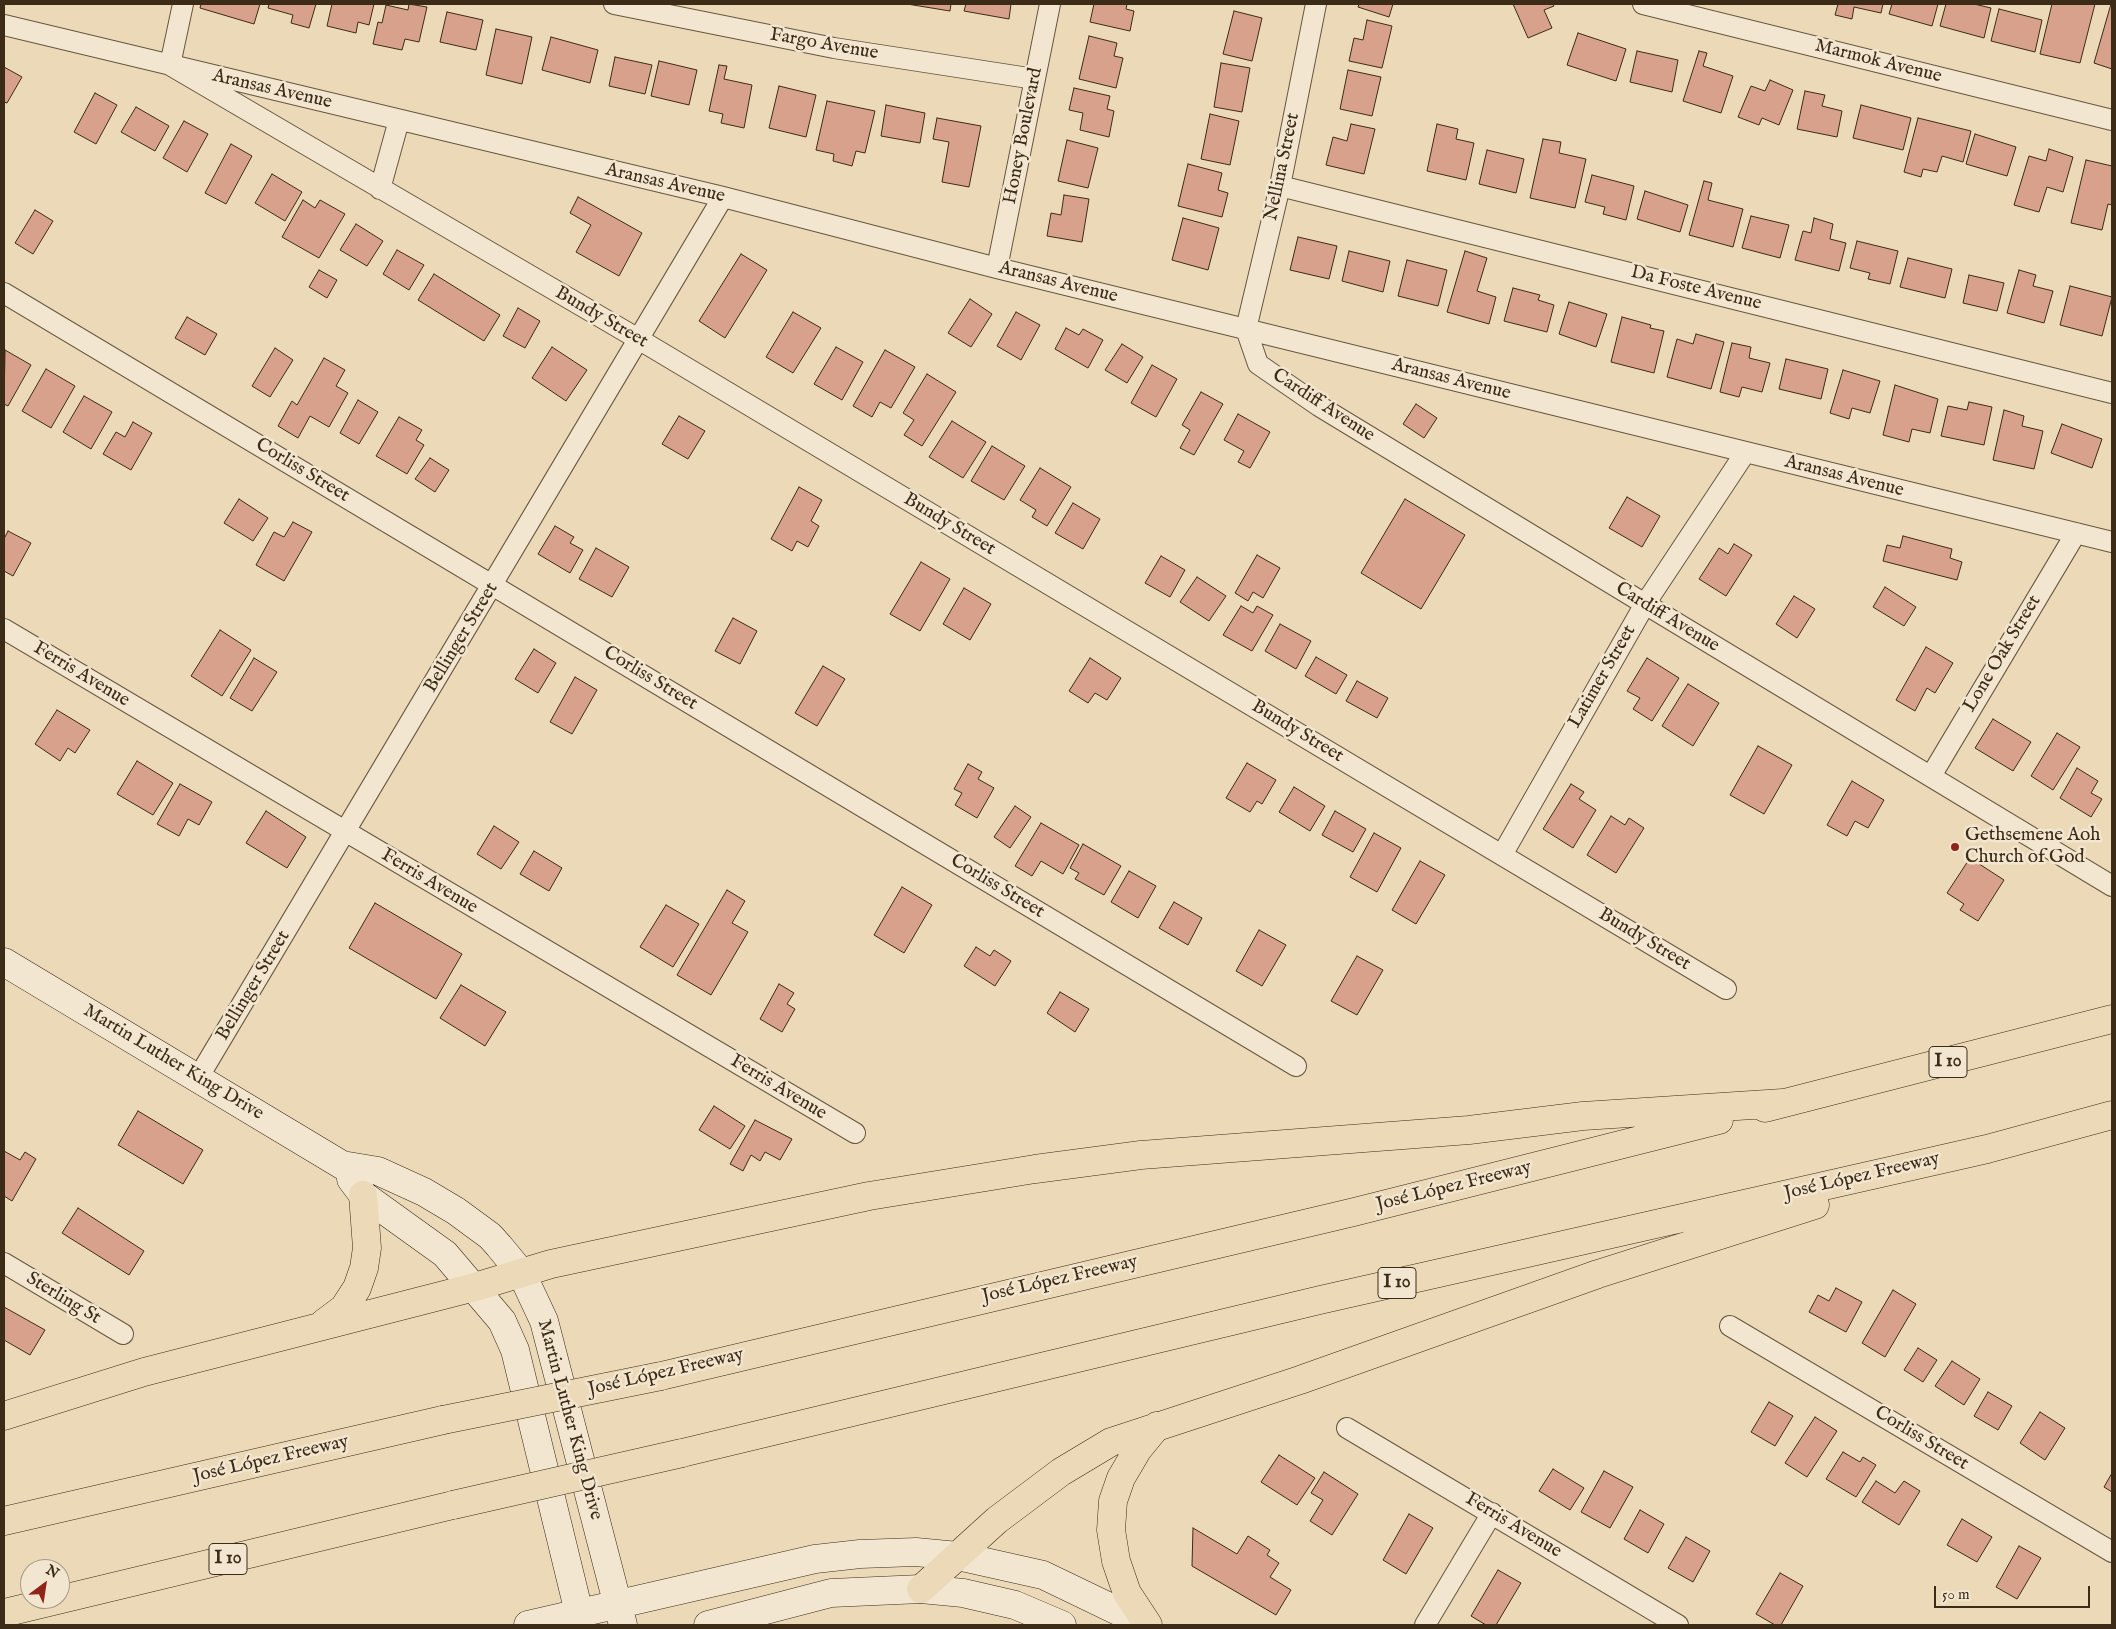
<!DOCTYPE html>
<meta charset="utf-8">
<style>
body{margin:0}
#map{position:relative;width:2116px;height:1629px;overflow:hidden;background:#ebd9b8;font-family:"IM FELL English",serif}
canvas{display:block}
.frame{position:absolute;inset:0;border:5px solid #3c2b17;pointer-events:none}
.north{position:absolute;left:20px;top:1559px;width:50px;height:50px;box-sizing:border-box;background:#f2e6d1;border:1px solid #a99b87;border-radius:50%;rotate:31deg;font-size:14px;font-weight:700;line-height:20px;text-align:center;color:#3c2b17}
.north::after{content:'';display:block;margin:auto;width:18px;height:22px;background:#8f2418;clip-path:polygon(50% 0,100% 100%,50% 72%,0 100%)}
.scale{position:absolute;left:1934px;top:1586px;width:156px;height:22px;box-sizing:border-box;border:2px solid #3c2b17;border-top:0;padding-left:6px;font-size:15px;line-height:18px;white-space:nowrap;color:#3c2b17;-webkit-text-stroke:4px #f2e6d1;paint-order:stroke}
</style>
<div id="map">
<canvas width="2116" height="1629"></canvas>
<div class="frame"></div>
<div class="north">N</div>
<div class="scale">50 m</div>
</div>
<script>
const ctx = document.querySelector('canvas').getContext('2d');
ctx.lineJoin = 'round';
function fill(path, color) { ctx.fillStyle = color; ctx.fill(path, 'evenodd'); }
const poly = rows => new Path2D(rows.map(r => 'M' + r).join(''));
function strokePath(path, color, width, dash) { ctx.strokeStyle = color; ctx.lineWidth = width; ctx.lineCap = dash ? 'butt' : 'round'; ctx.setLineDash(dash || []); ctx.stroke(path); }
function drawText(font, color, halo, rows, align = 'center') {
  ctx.font = font + ' "IM FELL English",serif'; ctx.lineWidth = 5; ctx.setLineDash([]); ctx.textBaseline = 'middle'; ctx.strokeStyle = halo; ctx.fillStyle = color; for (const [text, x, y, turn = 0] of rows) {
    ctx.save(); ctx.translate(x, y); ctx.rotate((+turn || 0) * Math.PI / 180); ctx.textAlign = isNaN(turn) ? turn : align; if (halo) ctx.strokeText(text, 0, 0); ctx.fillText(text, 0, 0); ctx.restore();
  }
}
const building = poly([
 [201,4,260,4,254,24,200,8,201,4],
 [269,4,316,4,309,28,291,23,293,15,268,8,269,4],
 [332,4,374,4,369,25,358,22,356,33,327,26,332,4],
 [409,4,427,7,419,42,405,39,402,50,373,44,378,22,382,23,386,5,408,10,409,4],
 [907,4,951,4,950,11,907,4],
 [966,4,1011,4,1009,19,964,11,966,4],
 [1094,4,1127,4,1126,9,1134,11,1130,31,1090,22,1094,4],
 [1359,4,1393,4,1389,17,1358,7,1359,4],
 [1513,4,1553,4,1554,6,1544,10,1552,28,1528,38,1513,4],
 [1838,4,1883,4,1881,13,1854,7,1852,19,1835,15,1838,4],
 [1892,4,1938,4,1932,26,1889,14,1892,4],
 [1946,4,1974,4,1991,8,1984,38,1940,26,1946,4],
 [2052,4,2095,4,2080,63,2040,54,2052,4],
 [2111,4,2112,5,2112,69,2094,63,2111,4],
 [1999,9,2042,20,2035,52,1991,41,1999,9],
 [1234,11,1262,18,1252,61,1223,54,1234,11],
 [447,12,483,20,476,50,440,42,447,12],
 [1367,20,1392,26,1382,68,1349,61,1354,38,1363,40,1367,20],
 [496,29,532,37,522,84,486,75,496,29],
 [1578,33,1626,49,1616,81,1567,65,1578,33],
 [1089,36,1117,43,1114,56,1123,58,1116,88,1079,79,1089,36],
 [551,37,598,50,590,83,542,70,551,37],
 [1637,51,1678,60,1672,92,1630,82,1637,51],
 [1699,51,1707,53,1703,66,1733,76,1721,113,1683,101,1699,51],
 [615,57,652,65,645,94,609,86,615,57],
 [659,61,697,70,689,105,651,96,659,61],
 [1221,63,1250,68,1242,112,1214,107,1221,63],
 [719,65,727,66,724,79,752,85,744,128,721,123,723,114,709,111,719,65],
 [4,67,22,77,7,103,4,102,4,67],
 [1348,70,1381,77,1372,116,1340,109,1348,70],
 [1770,80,1793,90,1779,125,1762,118,1759,125,1738,117,1751,86,1765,91,1770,80],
 [779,86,816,95,806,137,769,128,779,86],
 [1074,88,1110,96,1107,109,1114,111,1109,137,1080,130,1083,113,1069,110,1074,88],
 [1805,91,1825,95,1822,106,1842,111,1837,137,1797,129,1805,91],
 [95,93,117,105,96,144,74,132,95,93],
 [827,101,875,111,865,153,856,151,852,166,833,161,834,154,816,150,827,101],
 [886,105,925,113,920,143,881,136,886,105],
 [1861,105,1911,118,1903,150,1853,138,1861,105],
 [136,107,169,126,155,151,121,132,136,107],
 [1210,114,1239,121,1230,165,1201,159,1210,114],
 [937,118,981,126,969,187,942,182,949,142,933,139,937,118],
 [1918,118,1971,131,1963,162,1942,156,1937,172,1923,169,1921,177,1904,172,1918,118],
 [184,121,208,134,187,172,163,158,184,121],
 [1351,124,1375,129,1364,174,1326,165,1333,137,1347,141,1351,124],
 [1437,124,1458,129,1456,139,1474,143,1466,180,1427,171,1437,124],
 [1975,134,2016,147,2007,176,1966,164,1975,134],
 [1543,139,1561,142,1559,153,1586,159,1575,208,1530,198,1543,139],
 [1067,140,1098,148,1088,188,1058,181,1067,140],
 [231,144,252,156,226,204,205,193,231,144],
 [2049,149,2073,157,2063,192,2047,187,2039,212,2014,205,2029,156,2046,161,2049,149],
 [1487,150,1524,159,1516,193,1479,184,1487,150],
 [2086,160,2112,166,2112,205,2108,204,2102,230,2071,223,2086,160],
 [1188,164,1222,173,1218,190,1228,193,1222,217,1178,206,1188,164],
 [272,174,302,192,285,221,255,203,272,174],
 [1592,175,1634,186,1626,220,1603,214,1605,207,1585,202,1592,175],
 [1704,181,1712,183,1708,200,1743,209,1733,247,1689,235,1704,181],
 [1645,191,1688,205,1680,232,1637,219,1645,191],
 [1064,195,1089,199,1082,242,1047,236,1051,213,1061,215,1064,195],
 [578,197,642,233,619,276,576,252,591,225,570,213,578,197],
 [303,200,315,208,320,200,345,214,319,258,282,237,303,200],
 [35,210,53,221,33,254,15,243,35,210],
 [1751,216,1789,225,1780,258,1742,248,1751,216],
 [1183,218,1219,228,1208,270,1172,260,1183,218],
 [1814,218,1833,224,1830,239,1846,243,1839,271,1795,260,1803,231,1811,233,1814,218],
 [356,224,383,241,367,266,340,250,356,224],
 [1298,237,1337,246,1329,279,1290,270,1298,237],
 [1857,241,1898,251,1890,284,1868,279,1870,273,1850,268,1857,241],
 [397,250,424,265,409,290,383,274,397,250],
 [1349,251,1390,261,1383,292,1342,281,1349,251],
 [1465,251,1487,258,1477,291,1496,297,1489,324,1447,312,1465,251],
 [741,254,767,270,725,338,699,321,741,254],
 [1908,258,1952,269,1945,298,1900,287,1908,258],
 [1407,260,1447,270,1438,306,1398,296,1407,260],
 [319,270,337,280,327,298,309,287,319,270],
 [2019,270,2036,275,2033,286,2053,291,2044,323,2007,313,2019,270],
 [434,274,500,315,484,341,418,300,434,274],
 [1969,275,2004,283,1997,311,1963,303,1969,275],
 [2070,286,2112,297,2102,336,2060,325,2070,286],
 [1513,288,1540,295,1538,300,1554,305,1547,332,1504,321,1513,288],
 [970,299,992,314,971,347,948,333,970,299],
 [1569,302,1607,314,1596,347,1559,334,1569,302],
 [518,308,540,321,525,348,503,336,518,308],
 [793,312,821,328,793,373,766,357,793,312],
 [1016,312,1040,325,1021,360,997,346,1016,312],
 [187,317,217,334,205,355,175,338,187,317],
 [1622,317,1651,325,1650,328,1664,331,1654,373,1611,362,1622,317],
 [1066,328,1079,335,1083,329,1103,340,1088,368,1055,349,1066,328],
 [1696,334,1724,342,1711,389,1667,377,1677,339,1693,344,1696,334],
 [1732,343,1751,347,1749,358,1770,363,1762,392,1742,387,1739,397,1720,392,1732,343],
 [1122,344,1143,357,1127,383,1105,370,1122,344],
 [552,347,587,370,566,401,532,378,552,347],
 [836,347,863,362,842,400,814,384,836,347],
 [275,348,293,360,270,397,252,386,275,348],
 [5,350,31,365,8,406,4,404,5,350],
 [885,350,915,367,891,408,880,402,872,417,853,406,885,350],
 [324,358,345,370,336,386,348,393,329,427,310,416,298,438,278,426,292,401,297,405,324,358],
 [1786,359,1828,369,1821,399,1779,389,1786,359],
 [1152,365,1177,379,1156,417,1131,403,1152,365],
 [46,369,75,386,51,428,22,411,46,369],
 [1843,370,1880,381,1870,413,1852,408,1849,419,1830,413,1843,370],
 [927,374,956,392,922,446,904,435,914,420,903,413,927,374],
 [1895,385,1938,399,1930,433,1912,429,1909,442,1883,435,1895,385],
 [1201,392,1223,404,1194,455,1180,448,1190,430,1182,425,1201,392],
 [84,396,112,412,91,449,63,432,84,396],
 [358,400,378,412,359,444,340,433,358,400],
 [1969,402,1992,407,1984,445,1941,436,1948,406,1967,410,1969,402],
 [1416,404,1437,418,1424,438,1403,424,1416,404],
 [2004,410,2024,416,2022,426,2043,431,2034,469,1993,460,2004,410],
 [1238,414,1270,432,1250,468,1238,462,1244,451,1224,440,1238,414],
 [679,416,705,431,688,459,662,444,679,416],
 [399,417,422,430,416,440,424,445,407,474,376,456,399,417],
 [952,421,986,442,963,478,929,457,952,421],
 [133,422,152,433,131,470,103,454,116,432,125,437,133,422],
 [2062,424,2102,439,2092,468,2051,453,2062,424],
 [992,446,1025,466,1004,500,971,481,992,446],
 [430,458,449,470,435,492,415,479,430,458],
 [1040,468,1071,487,1047,526,1032,517,1036,510,1020,500,1040,468],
 [799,487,822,500,811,521,819,526,808,547,797,541,792,551,771,539,799,487],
 [1627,497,1660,516,1642,547,1609,528,1627,497],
 [239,499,268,518,253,541,224,523,239,499],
 [1405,499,1465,535,1421,609,1361,573,1405,499],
 [1073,503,1100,519,1083,549,1055,533,1073,503],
 [293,522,312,532,284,581,256,565,274,532,284,537,293,522],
 [555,526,574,537,570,543,583,550,570,573,538,554,555,526],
 [8,531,31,543,13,576,4,571,4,539,8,531],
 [1903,536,1952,549,1950,558,1962,562,1957,580,1883,561,1887,545,1900,548,1903,536],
 [1734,544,1752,555,1726,596,1699,579,1719,548,1728,554,1734,544],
 [596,548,629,567,612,597,579,579,596,548],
 [1257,555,1280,568,1263,598,1253,592,1248,601,1235,593,1257,555],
 [1161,556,1185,570,1170,597,1145,583,1161,556],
 [921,562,950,579,920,631,890,614,921,562],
 [1197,577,1226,596,1209,621,1180,602,1197,577],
 [1885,587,1916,607,1904,626,1873,607,1885,587],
 [964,588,991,604,970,640,943,624,964,588],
 [1794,596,1815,609,1797,638,1776,624,1794,596],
 [1241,606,1253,613,1257,606,1273,615,1252,651,1223,635,1241,606],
 [733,618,757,631,740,664,715,651,733,618],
 [1280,624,1311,641,1296,669,1265,651,1280,624],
 [220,630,251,650,222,696,191,676,220,630],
 [1926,647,1953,663,1935,693,1927,688,1915,711,1896,700,1926,647],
 [534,649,556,663,538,693,515,679,534,649],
 [1316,657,1347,675,1336,694,1305,676,1316,657],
 [254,658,277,672,252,711,230,698,254,658],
 [1090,658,1121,678,1107,700,1095,693,1088,703,1069,691,1090,658],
 [1647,658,1679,678,1652,721,1633,709,1640,698,1627,691,1647,658],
 [823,666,845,679,817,726,795,713,823,666],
 [575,677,597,690,572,734,550,722,575,677],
 [1357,681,1388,698,1377,718,1346,701,1357,681],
 [1688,684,1719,703,1693,746,1662,726,1688,684],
 [57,710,90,730,75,753,68,748,60,761,35,744,57,710],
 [1993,719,2031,742,2013,771,1975,748,1993,719],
 [2057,733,2080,747,2053,790,2031,776,2057,733],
 [1758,746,1792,765,1764,814,1730,795,1758,746],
 [137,761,173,783,153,815,117,794,137,761],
 [1247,763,1276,780,1262,804,1257,801,1250,812,1226,798,1247,763],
 [968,764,982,772,978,779,994,788,977,818,955,805,962,793,954,789,968,764],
 [2077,768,2098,781,2091,793,2102,799,2091,817,2060,798,2077,768],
 [1852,781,1884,800,1868,828,1855,821,1847,836,1827,825,1852,781],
 [180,784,212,802,199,825,188,819,179,836,157,824,180,784],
 [1571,784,1584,792,1579,799,1596,810,1573,848,1543,829,1571,784],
 [1294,787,1325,806,1310,831,1279,812,1294,787],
 [1015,806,1031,817,1010,848,994,837,1015,806],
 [266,811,306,837,287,868,246,843,266,811],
 [1335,811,1366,829,1353,852,1322,835,1335,811],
 [1611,816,1625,825,1629,818,1644,828,1616,873,1587,855,1611,816],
 [1041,823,1079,845,1063,874,1041,861,1032,876,1015,866,1041,823],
 [494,826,519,842,501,869,477,854,494,826],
 [1374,833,1401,848,1377,892,1350,877,1374,833],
 [1083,844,1121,866,1104,895,1075,879,1079,873,1070,868,1083,844],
 [534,851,562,868,549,891,520,874,534,851],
 [1970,858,2004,880,1978,921,1960,910,1964,904,1947,893,1970,858],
 [1420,861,1445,875,1416,924,1392,910,1420,861],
 [1129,871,1156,886,1138,918,1111,902,1129,871],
 [902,887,932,905,904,953,874,935,902,887],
 [727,890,745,901,732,923,748,932,711,995,677,975,727,890],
 [1174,902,1202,918,1188,945,1159,928,1174,902],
 [375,903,462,954,436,999,349,948,375,903],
 [666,905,699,924,673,967,640,947,666,905],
 [1259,930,1286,945,1262,986,1236,971,1259,930],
 [976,947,990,956,994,950,1011,961,995,986,964,966,976,947],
 [1357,956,1383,970,1357,1015,1331,1001,1357,956],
 [779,984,794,993,787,1004,795,1009,782,1032,760,1019,779,984],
 [461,985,506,1012,485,1046,440,1018,461,985],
 [1060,992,1089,1009,1075,1032,1047,1013,1060,992],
 [714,1106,745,1126,730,1149,699,1130,714,1106],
 [138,1111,203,1150,183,1184,118,1145,138,1111],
 [755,1120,792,1139,780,1160,765,1152,760,1161,751,1155,743,1171,730,1164,755,1120],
 [4,1151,20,1160,25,1152,36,1159,12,1201,4,1196,4,1151],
 [78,1208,144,1251,129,1275,62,1233,78,1208],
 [1836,1288,1862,1302,1846,1332,1809,1312,1818,1295,1829,1301,1836,1288],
 [1893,1290,1916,1304,1885,1357,1862,1343,1893,1290],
 [4,1307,45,1330,30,1355,4,1340,4,1307],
 [1918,1348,1937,1360,1923,1382,1904,1370,1918,1348],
 [1952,1361,1980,1379,1964,1405,1935,1386,1952,1361],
 [1988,1392,2012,1406,1998,1430,1974,1416,1988,1392],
 [1769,1402,1793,1416,1775,1446,1751,1432,1769,1402],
 [2040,1412,2065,1428,2045,1460,2020,1443,2040,1412],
 [1815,1417,1837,1431,1807,1477,1785,1463,1815,1417],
 [1843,1452,1860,1462,1863,1457,1876,1465,1856,1497,1826,1479,1843,1452],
 [1279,1455,1315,1478,1297,1505,1261,1482,1279,1455],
 [1553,1469,1584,1488,1570,1510,1539,1491,1553,1469],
 [1604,1471,1633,1487,1610,1528,1581,1512,1604,1471],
 [1324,1472,1358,1494,1332,1535,1310,1521,1323,1500,1311,1493,1324,1472],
 [2112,1473,2112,1492,2104,1487,2112,1473],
 [1876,1481,1895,1493,1904,1481,1920,1491,1899,1525,1862,1502,1876,1481],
 [1640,1510,1664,1524,1648,1553,1624,1539,1640,1510],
 [1409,1514,1433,1528,1406,1574,1383,1560,1409,1514],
 [1962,1519,1992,1537,1977,1562,1947,1545,1962,1519],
 [1193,1528,1237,1554,1248,1536,1270,1550,1267,1555,1279,1563,1270,1577,1291,1590,1276,1615,1192,1566,1193,1528],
 [1686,1537,1710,1551,1693,1582,1668,1568,1686,1537],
 [2019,1546,2041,1558,2017,1599,1996,1587,2019,1546],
 [1498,1570,1521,1583,1496,1625,1486,1625,1471,1616,1498,1570],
 [1780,1573,1803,1586,1781,1625,1775,1625,1756,1614,1780,1573]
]);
fill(building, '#d8a18c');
strokePath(building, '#3c2b17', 1);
const street = poly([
 [183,4,170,65,640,340,1726,989],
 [614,4,834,48,1035,79],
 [1316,4,1280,186,1246,329,1258,364,1319,406,1645,604,2112,886],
 [1643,4,2112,120],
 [4,25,723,197,997,268,2112,542],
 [1280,186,2112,393],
 [380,189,399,120],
 [997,268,1050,4],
 [4,293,1296,1066],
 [4,629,855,1133],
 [1931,776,2076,533],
 [1502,855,1645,604,1745,453],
 [198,1078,723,197],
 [4,1263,123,1334],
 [1730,1326,2112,1552],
 [1347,1428,1678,1625],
 [1425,1625,1492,1513]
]);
const secondary = poly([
 [4,962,342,1165,378,1171,424,1192,456,1211,490,1236,499,1246,522,1274,544,1321,623,1625],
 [351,1179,363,1195,445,1254,502,1321,515,1350,582,1625],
 [528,1625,815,1559,860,1554,916,1552,958,1556,1043,1575,1147,1625],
 [708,1625,831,1593,921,1589,963,1593,1015,1605,1062,1625]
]);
const highway = poly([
 [1765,1108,2112,1019],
 [324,1323,344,1308,357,1288,364,1268,367,1248,363,1195],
 [661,1376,1354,1212,1719,1120],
 [4,1416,144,1372,475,1287,551,1264,869,1196,1035,1169,1141,1155,1469,1130,1583,1116,1783,1103],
 [682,1453,1320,1300,1987,1149,2112,1115],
 [4,1521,443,1420],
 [921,1589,997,1520,1061,1472,1111,1442,1300,1380,1598,1274,1815,1205],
 [4,1613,453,1505],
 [1148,1625,1127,1593,1116,1561,1111,1530,1113,1501,1121,1478,1138,1449,1157,1426]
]);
strokePath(street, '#68563f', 22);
strokePath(secondary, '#3c2b17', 29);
strokePath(highway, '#3c2b17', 29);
strokePath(street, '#f2e6d1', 20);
strokePath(secondary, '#f2e6d1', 28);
strokePath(highway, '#ebd9b8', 28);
const highwayBridge = poly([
 [443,1420,661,1376],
 [453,1505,682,1453]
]);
strokePath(highwayBridge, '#3c2b17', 29, []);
strokePath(highwayBridge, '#ebd9b8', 28);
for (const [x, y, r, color] of [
 [1955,847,5,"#8f2418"]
]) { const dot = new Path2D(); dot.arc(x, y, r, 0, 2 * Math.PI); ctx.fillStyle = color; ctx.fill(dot); strokePath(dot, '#f2e6d1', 2); }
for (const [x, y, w] of [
 [1948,1062,38],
 [1397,1283,38],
 [228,1559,38]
]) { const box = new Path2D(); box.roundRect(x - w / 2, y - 15.5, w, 31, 4); ctx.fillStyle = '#f2e6d1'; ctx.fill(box); strokePath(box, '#3c2b17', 1); }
drawText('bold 18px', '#3c2b17', null, [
 ["I 10",1948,1062],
 ["I 10",1397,1283],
 ["I 10",228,1559]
]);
drawText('19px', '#3c2b17', '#f2e6d1', [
 ["Fargo Avenue",824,45,10],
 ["Marmok Avenue",1878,62,14],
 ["Aransas Avenue",272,90,13],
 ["Honey Boulevard",1024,136,-79],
 ["Nellina Street",1283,167,-78],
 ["Aransas Avenue",665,184,13],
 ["Aransas Avenue",1058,283,14],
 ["Da Foste Avenue",1696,289,14],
 ["Bundy Street",601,318,30],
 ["Aransas Avenue",1451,380,14],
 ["Cardiff Avenue",1323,406,33],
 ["Corliss Street",302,471,31],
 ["Aransas Avenue",1844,477,14],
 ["Bundy Street",949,525,31],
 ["Cardiff Avenue",1667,618,31],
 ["Bellinger Street",462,638,-59],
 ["Lone Oak Street",2003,654,-59],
 ["Ferris Avenue",81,675,31],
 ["Latimer Street",1603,677,-60],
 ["Corliss Street",650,679,31],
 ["Bundy Street",1297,732,31],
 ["Ferris Avenue",429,882,31],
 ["Corliss Street",997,887,31],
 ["Bundy Street",1644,940,31],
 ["Bellinger Street",254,986,-59],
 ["Martin Luther King Drive",173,1063,31],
 ["Ferris Avenue",778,1088,31],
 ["José López Freeway",1862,1177,-13],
 ["José López Freeway",1454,1187,-14],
 ["José López Freeway",1060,1280,-13],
 ["Sterling St",63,1299,31],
 ["José López Freeway",666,1373,-13],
 ["Martin Luther King Drive",569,1420,75],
 ["Corliss Street",1921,1439,31],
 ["José López Freeway",271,1460,-13],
 ["Ferris Avenue",1513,1526,31]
]);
drawText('19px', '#3c2b17', '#f2e6d1', [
 ["Gethsemene Aoh",1965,836],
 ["Church of God",1965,858]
], 'left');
</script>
